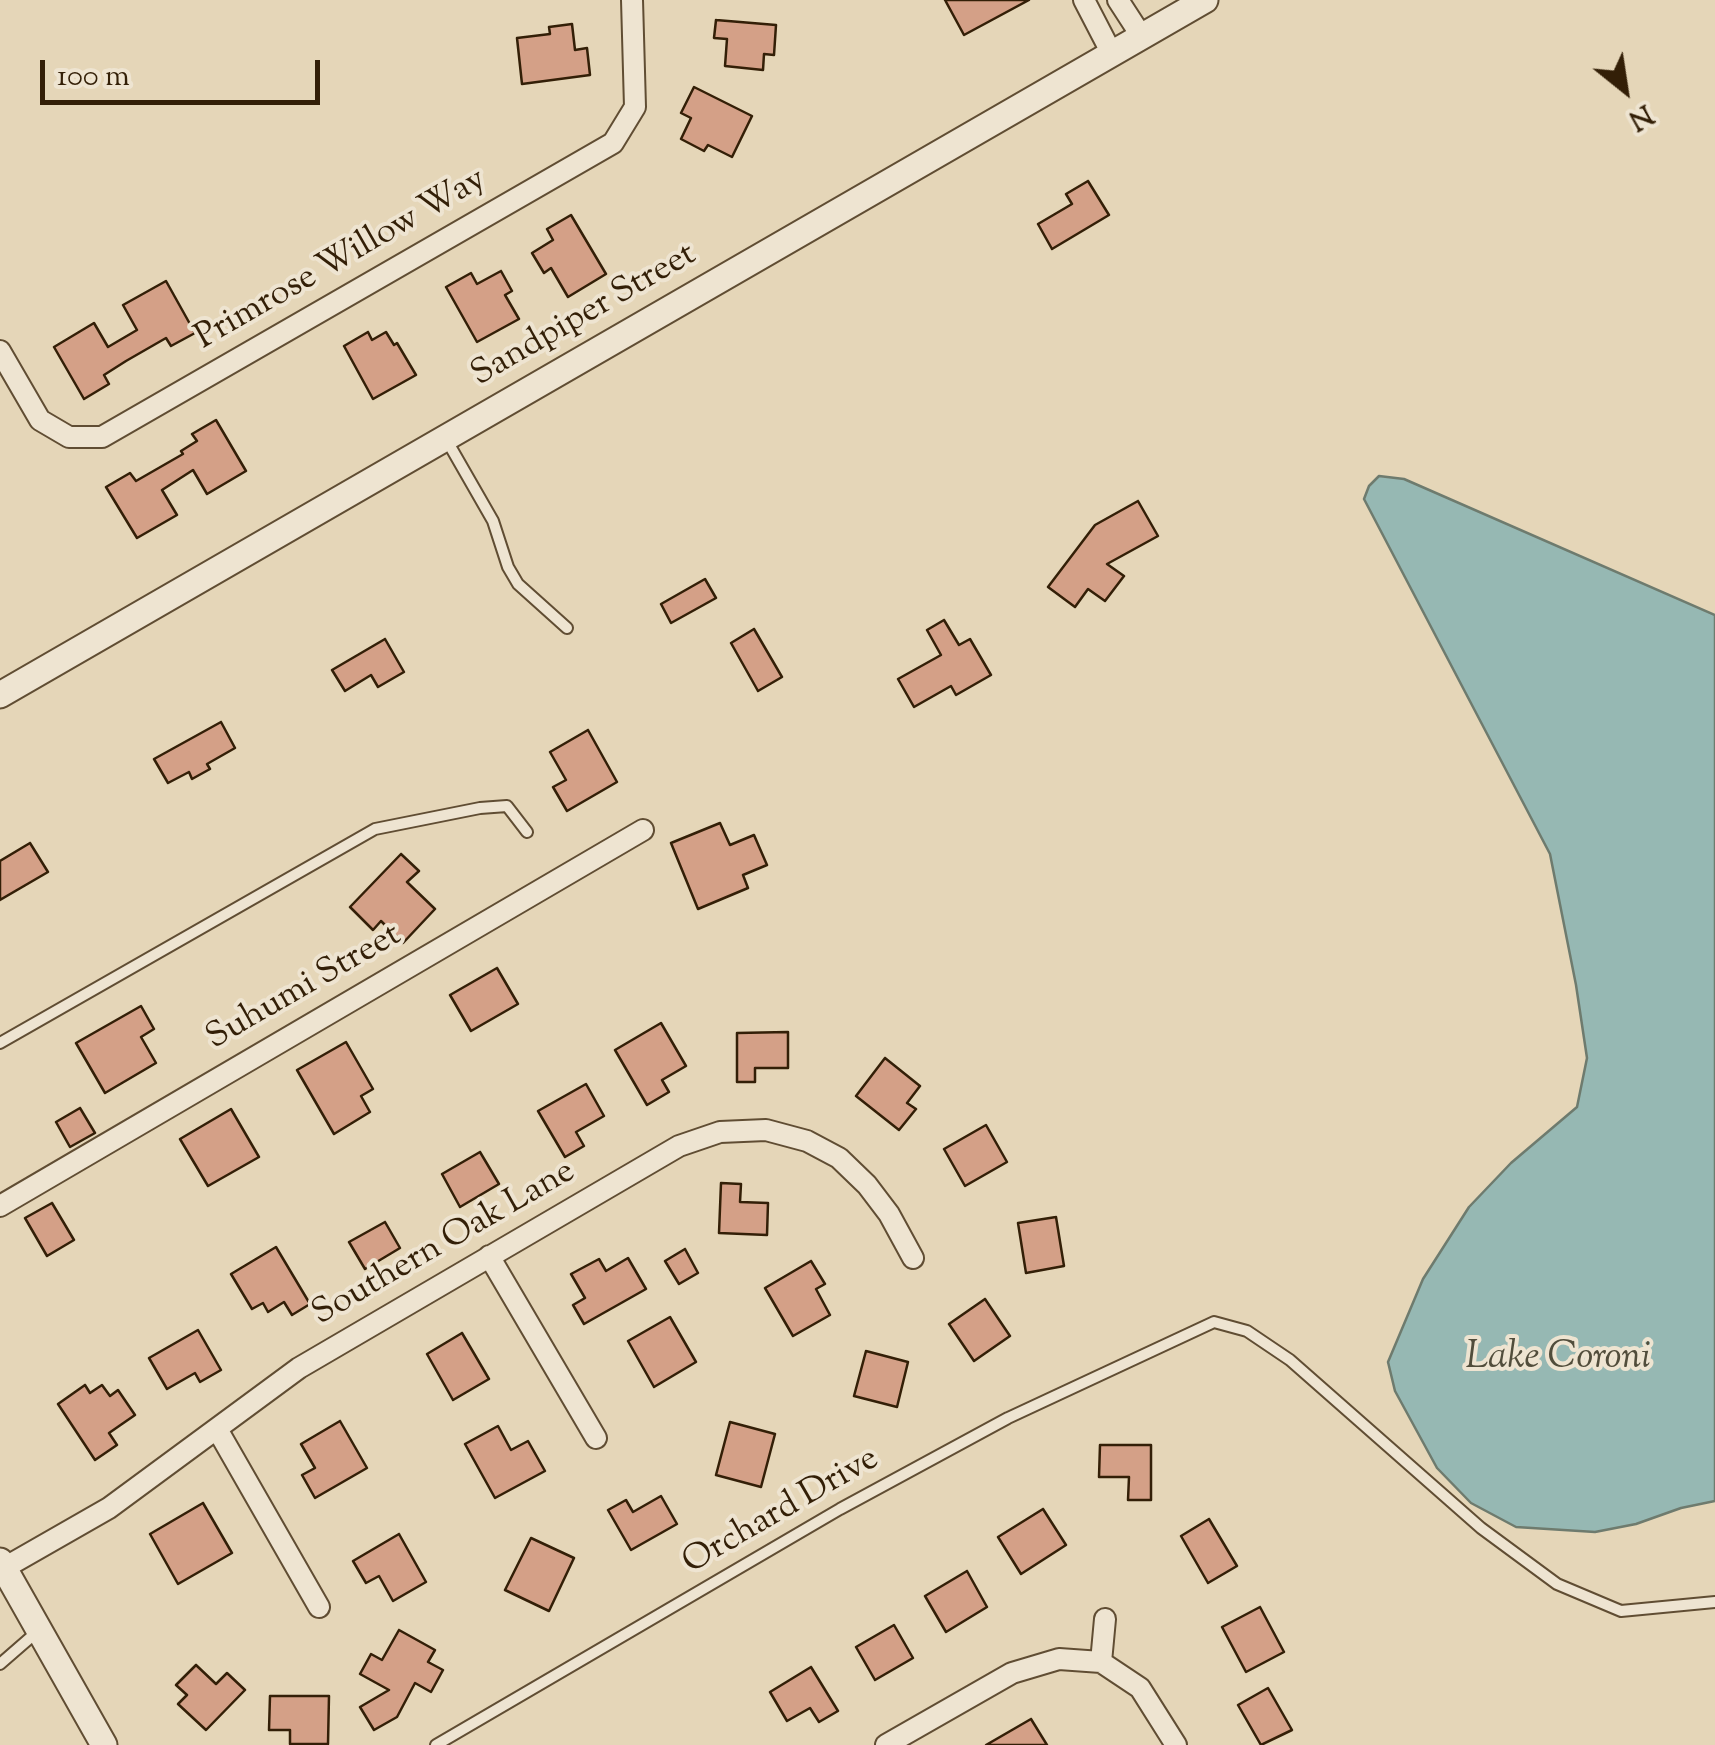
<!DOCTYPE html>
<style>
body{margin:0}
#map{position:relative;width:1715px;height:1745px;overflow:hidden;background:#e5d6b8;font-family:"Sorts Mill Goudy",serif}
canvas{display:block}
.north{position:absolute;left:1575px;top:40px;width:100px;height:100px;-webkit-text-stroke:8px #eee4d1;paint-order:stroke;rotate:150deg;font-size:28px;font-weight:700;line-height:40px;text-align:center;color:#331f07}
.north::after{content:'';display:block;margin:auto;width:35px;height:45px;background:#331f07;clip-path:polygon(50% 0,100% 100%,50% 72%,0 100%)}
.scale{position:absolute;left:40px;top:60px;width:280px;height:45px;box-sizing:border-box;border:5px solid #331f07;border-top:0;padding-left:12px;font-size:30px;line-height:35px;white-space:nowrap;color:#331f07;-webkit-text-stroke:8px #eee4d1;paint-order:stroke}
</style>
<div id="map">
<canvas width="1715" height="1745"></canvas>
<div class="north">N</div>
<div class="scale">100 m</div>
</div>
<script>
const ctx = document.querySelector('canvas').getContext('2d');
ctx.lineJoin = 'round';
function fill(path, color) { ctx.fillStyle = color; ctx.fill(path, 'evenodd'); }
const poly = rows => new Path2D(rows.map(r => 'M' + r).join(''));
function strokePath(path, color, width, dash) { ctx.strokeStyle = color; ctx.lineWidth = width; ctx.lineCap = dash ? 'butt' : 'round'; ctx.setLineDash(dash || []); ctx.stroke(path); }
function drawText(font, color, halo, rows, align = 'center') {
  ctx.font = font + ' "Sorts Mill Goudy",serif'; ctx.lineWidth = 8; ctx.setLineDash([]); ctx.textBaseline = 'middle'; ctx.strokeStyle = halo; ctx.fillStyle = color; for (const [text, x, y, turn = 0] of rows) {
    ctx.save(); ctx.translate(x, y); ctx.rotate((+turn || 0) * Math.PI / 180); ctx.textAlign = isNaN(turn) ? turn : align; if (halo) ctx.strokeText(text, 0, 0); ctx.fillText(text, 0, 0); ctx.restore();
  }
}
const water = poly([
 [1379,476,1404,479,1715,615,1715,1501,1681,1508,1636,1524,1595,1532,1516,1527,1471,1503,1437,1468,1395,1391,1388,1362,1423,1279,1469,1207,1511,1163,1577,1107,1587,1058,1576,985,1550,854,1364,499,1369,486,1379,476]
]);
fill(water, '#96b8b3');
strokePath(water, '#6e7b6e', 2.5);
const building = poly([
 [945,0,1029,0,964,35,945,0],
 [716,20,776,25,774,55,764,54,763,70,725,66,727,39,714,38,716,20],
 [572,24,575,50,587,48,590,75,522,84,517,38,550,34,549,27,572,24],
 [694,87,752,116,732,157,708,145,704,151,681,139,691,118,681,113,694,87],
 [1088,181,1109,215,1052,249,1038,224,1072,204,1066,194,1088,181],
 [571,215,606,274,568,297,551,268,544,273,532,253,553,240,547,229,571,215],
 [501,271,512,291,505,295,519,319,477,342,446,287,471,273,477,284,501,271],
 [166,281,195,333,171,346,166,338,126,361,104,375,109,384,84,399,54,347,94,323,108,347,137,330,123,305,166,281],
 [368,332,372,340,386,332,394,345,397,343,416,375,373,399,344,346,368,332],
 [216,420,246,471,207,494,193,470,162,490,177,515,137,538,106,487,130,473,136,481,183,454,181,451,197,441,192,434,216,420],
 [1138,501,1158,536,1107,564,1124,576,1105,601,1088,589,1075,607,1048,587,1095,525,1138,501],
 [705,579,716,598,671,623,661,604,705,579],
 [944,620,959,645,970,639,991,675,956,695,951,686,914,707,898,679,941,655,927,630,944,620],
 [754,629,782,677,758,691,731,643,754,629],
 [385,639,404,672,378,687,371,675,345,691,332,670,385,639],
 [221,722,235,748,207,764,210,769,192,779,189,772,168,783,154,759,221,722],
 [588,730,617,782,567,811,553,787,566,780,550,752,588,730],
 [720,823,730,845,754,835,767,865,743,875,748,888,698,909,671,843,720,823],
 [30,843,48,872,0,900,0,861,30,843],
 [401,854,419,871,407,882,435,909,403,943,381,921,373,930,350,907,401,854],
 [497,968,518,1004,471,1031,450,995,497,968],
 [141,1006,154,1029,141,1037,156,1063,105,1093,76,1043,141,1006],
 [661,1023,686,1066,662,1080,669,1092,647,1105,615,1050,661,1023],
 [788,1032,788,1068,755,1068,755,1082,737,1082,737,1033,788,1032],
 [346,1042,373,1089,361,1096,370,1112,334,1134,297,1070,346,1042],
 [885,1058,920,1086,907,1103,916,1109,899,1130,856,1096,885,1058],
 [586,1084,604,1116,576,1132,584,1146,565,1157,538,1111,586,1084],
 [80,1108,95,1133,70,1147,56,1122,80,1108],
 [231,1109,259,1157,208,1186,180,1139,231,1109],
 [986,1125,1007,1162,965,1186,944,1149,986,1125],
 [480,1152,499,1184,460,1207,442,1174,480,1152],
 [721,1183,741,1184,740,1202,768,1203,767,1235,719,1233,721,1183],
 [52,1203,74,1240,47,1256,25,1218,52,1203],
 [1056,1217,1064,1266,1026,1273,1018,1223,1056,1217],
 [385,1222,400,1248,365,1269,349,1242,385,1222],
 [276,1247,310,1304,292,1315,284,1302,268,1312,263,1303,252,1309,231,1274,276,1247],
 [685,1249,698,1273,679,1284,665,1261,685,1249],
 [628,1258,646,1289,584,1324,573,1305,585,1298,571,1274,599,1259,606,1271,628,1258],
 [811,1261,825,1284,816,1289,830,1315,793,1336,765,1288,811,1261],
 [985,1299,1010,1336,974,1361,949,1324,985,1299],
 [670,1317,696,1362,654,1387,628,1341,670,1317],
 [198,1330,221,1370,200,1382,195,1373,167,1389,149,1358,198,1330],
 [462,1333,489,1379,453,1400,427,1354,462,1333],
 [866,1351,908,1362,897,1407,854,1396,866,1351],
 [85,1385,90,1393,102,1385,110,1396,118,1390,135,1415,109,1433,117,1445,95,1460,58,1404,85,1385],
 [340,1421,367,1468,315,1498,302,1475,315,1468,301,1444,340,1421],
 [730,1422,775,1434,761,1487,716,1475,730,1422],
 [498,1426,511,1450,528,1441,545,1471,495,1498,465,1444,498,1426],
 [1100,1445,1151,1445,1151,1500,1128,1500,1129,1477,1099,1477,1100,1445],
 [661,1496,677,1524,631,1550,608,1510,626,1500,633,1512,661,1496],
 [203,1503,232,1553,178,1584,150,1534,203,1503],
 [1043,1509,1066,1545,1021,1574,998,1537,1043,1509],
 [1209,1519,1237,1566,1208,1583,1181,1536,1209,1519],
 [399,1534,426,1582,393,1601,379,1576,366,1583,353,1561,399,1534],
 [531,1538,574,1558,549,1611,505,1590,531,1538],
 [967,1571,987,1607,946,1632,925,1596,967,1571],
 [1260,1607,1284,1652,1246,1672,1222,1627,1260,1607],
 [894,1625,913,1658,875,1680,856,1647,894,1625],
 [399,1630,435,1650,428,1662,443,1670,431,1692,415,1683,397,1717,374,1730,360,1707,389,1690,360,1674,371,1654,382,1660,399,1630],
 [196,1665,216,1684,227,1673,245,1690,206,1730,178,1704,187,1695,176,1685,196,1665],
 [811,1667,838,1711,819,1722,810,1708,787,1721,770,1692,811,1667],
 [1268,1688,1292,1730,1261,1745,1238,1705,1268,1688],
 [270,1696,329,1696,328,1744,290,1744,290,1730,269,1730,270,1696],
 [1031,1719,1047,1745,986,1745,1031,1719]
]);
fill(building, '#d4a087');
strokePath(building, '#331f07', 2.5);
const service = poly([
 [446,439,493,521,508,567,518,584,567,628],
 [0,1043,375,829,480,808,507,806,527,832],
 [0,1664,38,1631],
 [436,1745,840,1509,1008,1418,1214,1322,1247,1331,1290,1360,1481,1528,1557,1584,1621,1611,1715,1602]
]);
const minor = poly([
 [1084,0,1112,54],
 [1118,0,1142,37],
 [0,351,40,420,69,437,102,437,613,143,635,107,632,0],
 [0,1206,643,830],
 [489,1256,596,1438],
 [217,1429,319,1607],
 [4,1568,109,1508,299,1368,679,1146,720,1132,766,1130,807,1141,839,1158,867,1185,889,1214,913,1258],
 [1101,1662,1105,1619],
 [886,1745,1012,1673,1059,1659,1101,1662,1140,1688,1176,1745]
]);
const tertiary = poly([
 [0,695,1205,0],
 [0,1561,104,1745]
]);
strokePath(service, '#604d33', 14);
strokePath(minor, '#604d33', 24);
strokePath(tertiary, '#604d33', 29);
strokePath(service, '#eee4d1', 10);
strokePath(minor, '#eee4d1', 20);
strokePath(tertiary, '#eee4d1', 25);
drawText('35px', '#331f07', '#eee4d1', [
 ["Primrose Willow Way",342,261,-30],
 ["Sandpiper Street",585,317,-30],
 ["Suhumi Street",305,989,-30],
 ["Southern Oak Lane",445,1245,-30],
 ["Orchard Drive",782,1513,-30]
]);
drawText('italic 38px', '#514d3b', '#eee4d1', [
 ["Lake Coroni",1558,1361]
]);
</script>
